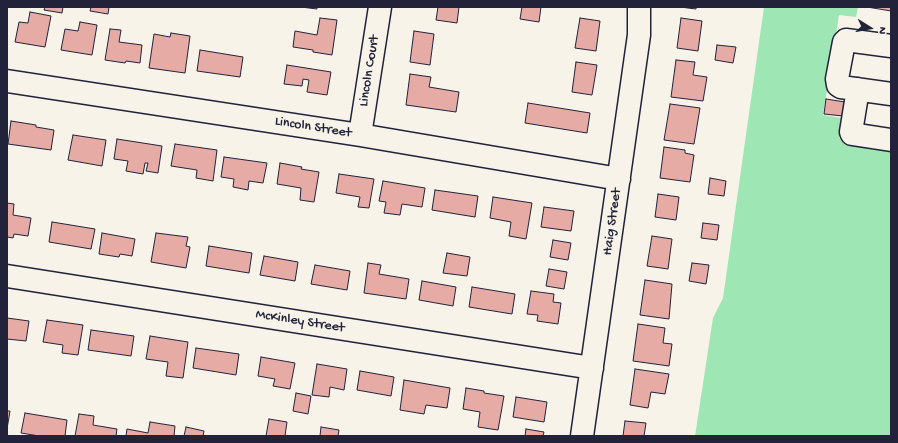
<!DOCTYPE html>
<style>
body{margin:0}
#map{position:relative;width:898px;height:443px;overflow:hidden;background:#f7f3e8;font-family:"Gochi Hand",sans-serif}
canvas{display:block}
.frame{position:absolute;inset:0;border:8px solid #22223b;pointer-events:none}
.north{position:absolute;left:850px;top:8px;width:40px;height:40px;-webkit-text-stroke:3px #f7f3e8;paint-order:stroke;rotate:101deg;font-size:11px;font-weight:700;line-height:16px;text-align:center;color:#22223b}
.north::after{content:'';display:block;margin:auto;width:14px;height:18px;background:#22223b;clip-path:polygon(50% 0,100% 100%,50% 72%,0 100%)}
</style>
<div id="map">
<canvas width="898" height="443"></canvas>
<div class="frame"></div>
<div class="north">N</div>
</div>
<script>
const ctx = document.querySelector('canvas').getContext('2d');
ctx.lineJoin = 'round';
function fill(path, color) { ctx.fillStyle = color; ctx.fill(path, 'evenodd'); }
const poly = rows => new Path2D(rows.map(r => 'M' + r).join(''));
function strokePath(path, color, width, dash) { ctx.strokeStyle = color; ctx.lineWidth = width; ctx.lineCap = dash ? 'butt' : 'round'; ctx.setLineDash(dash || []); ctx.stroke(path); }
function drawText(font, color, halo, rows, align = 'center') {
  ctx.font = font + ' "Gochi Hand",sans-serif'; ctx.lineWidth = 4; ctx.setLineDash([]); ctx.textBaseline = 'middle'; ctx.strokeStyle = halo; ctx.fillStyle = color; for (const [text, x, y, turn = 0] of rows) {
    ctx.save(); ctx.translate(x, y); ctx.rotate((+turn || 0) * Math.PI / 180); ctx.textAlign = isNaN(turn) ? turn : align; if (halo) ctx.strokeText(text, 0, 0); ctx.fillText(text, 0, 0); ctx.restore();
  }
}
fill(poly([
 [764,7,858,7,856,17,839,15,823,115,841,118,839,138,891,146,891,436,695,436,713,318,723,298]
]), '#9ee6b4');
const building = poly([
 [45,7,63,7,62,13,44,10,45,7],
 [91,7,109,7,108,14,90,11,91,7],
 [301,7,317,7,317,9,301,7],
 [438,7,459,7,457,23,436,20,438,7],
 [522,7,541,7,539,22,520,19,522,7],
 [680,7,696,7,696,9,680,7],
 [867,7,891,7,891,11,867,7],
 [30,12,51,16,45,47,15,42,19,22,28,23,30,12],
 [320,18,337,20,332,55,313,52,313,50,293,47,295,31,317,35,320,18],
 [580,18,600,21,596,51,575,48,580,18],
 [681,18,702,21,698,51,677,48,681,18],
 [80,22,97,25,92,55,61,50,65,29,78,31,80,22],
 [110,29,121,30,119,42,142,45,140,63,126,61,125,63,105,60,110,29],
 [414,31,434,34,430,65,410,62,414,31],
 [171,33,190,36,185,73,149,68,154,34,170,37,171,33],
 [717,45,736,47,733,63,715,60,717,45],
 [200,50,243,57,240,77,197,71,200,50],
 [676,60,695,62,693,75,707,77,703,101,671,97,676,60],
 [576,62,597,65,592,95,572,92,576,62],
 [287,65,331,72,327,95,307,92,309,80,303,79,302,86,284,84,287,65],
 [410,74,431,77,429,87,459,92,456,112,406,105,410,74],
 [826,99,845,102,843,116,824,114,826,99],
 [528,103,590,113,587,133,525,123,528,103],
 [670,104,700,108,694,144,664,140,670,104],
 [11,121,36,125,36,127,54,130,51,150,8,144,11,121],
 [73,135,106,140,102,166,68,160,73,135],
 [117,139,162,146,158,173,146,171,148,163,145,163,143,174,126,171,128,161,114,159,117,139],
 [175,144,217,150,213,181,196,178,197,170,171,166,175,144],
 [664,147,685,150,685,153,694,155,690,182,660,178,664,147],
 [224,157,267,163,263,183,249,181,248,190,233,187,234,179,221,177,224,157],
 [280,163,302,167,301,169,319,172,314,202,300,200,301,188,277,184,280,163],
 [339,174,374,179,369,208,358,207,360,197,336,193,339,174],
 [710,178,726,181,724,196,708,194,710,178],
 [383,181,425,188,422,207,402,204,400,215,384,213,386,202,379,201,383,181],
 [435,190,478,196,475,217,432,210,435,190],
 [658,194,679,197,676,220,655,217,658,194],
 [493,197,532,203,526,239,509,236,511,222,490,218,493,197],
 [7,203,14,204,13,215,31,218,28,236,14,234,13,238,7,237,7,203],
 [544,207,574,211,571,231,541,227,544,207],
 [52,222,95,229,91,249,49,242,52,222],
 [703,223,719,225,717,240,701,238,703,223],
 [102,233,135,239,132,256,120,254,119,257,99,254,102,233],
 [156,233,188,237,186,246,190,247,186,268,151,262,156,233],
 [652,236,672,239,668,269,647,266,652,236],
 [553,240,571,243,568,260,550,257,553,240],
 [209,246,252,253,249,273,206,266,209,246],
 [447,253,470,257,467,276,443,273,447,253],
 [264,256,298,262,295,281,260,275,264,256],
 [368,263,381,265,379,274,409,279,406,299,364,293,368,263],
 [692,263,709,265,706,284,689,281,692,263],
 [315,265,350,271,347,290,311,284,315,265],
 [549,269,567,272,564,289,546,286,549,269],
 [645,280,672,284,669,319,640,315,645,280],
 [422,281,456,287,453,306,419,300,422,281],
 [472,287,515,294,512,314,469,307,472,287],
 [531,291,554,294,553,302,561,303,558,324,537,321,538,315,527,314,531,291],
 [7,318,29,321,26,341,7,339,7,318],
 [47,320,83,325,78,355,62,353,63,345,43,342,47,320],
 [638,324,665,328,663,343,672,344,669,366,633,361,638,324],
 [91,330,134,336,131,356,88,350,91,330],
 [150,336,188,342,183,378,166,376,168,362,146,359,150,336],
 [196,348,239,354,236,375,193,368,196,348],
 [261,357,295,363,290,389,273,386,275,379,258,376,261,357],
 [317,364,347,369,344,390,330,387,329,397,312,395,317,364],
 [635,369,669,374,665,394,651,392,648,408,630,405,635,369],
 [360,371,394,377,391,396,357,390,360,371],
 [404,380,450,388,447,408,426,405,424,414,400,410,404,380],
 [466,388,484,391,484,393,504,396,498,430,478,427,480,412,463,409,466,388],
 [296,393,311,396,308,414,293,411,296,393],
 [516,397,547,402,544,422,513,417,516,397],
 [7,411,10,411,7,429,7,411],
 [25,413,67,420,65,436,39,436,21,433,25,413],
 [79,414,94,416,93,425,117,429,116,436,75,436,79,414],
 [269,419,287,422,285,436,266,436,269,419],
 [625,421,646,423,644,436,623,436,625,421],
 [150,422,175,426,174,436,126,436,127,429,148,433,150,422],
 [186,427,204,431,203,436,184,436,186,427],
 [321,427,339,430,338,436,320,436,321,427],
 [526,429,544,432,543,436,525,436,526,429]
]);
fill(building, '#e5aba4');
strokePath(building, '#22223b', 1);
const minor = poly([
 [891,46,846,40,844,42,837,79,838,85,841,87,891,94],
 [7,81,360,135,619,179],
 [858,89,851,132,852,134,891,140],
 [360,135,380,7],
 [7,276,592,368],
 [582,436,639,35,639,7]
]);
strokePath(minor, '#22223b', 25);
strokePath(minor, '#f7f3e8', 22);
drawText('14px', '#22223b', '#f7f3e8', [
 ["Lincoln Court",370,71,-81],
 ["Lincoln Street",313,128,9],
 ["Haig Street",613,222,-82],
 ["McKinley Street",300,322,9]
]);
</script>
